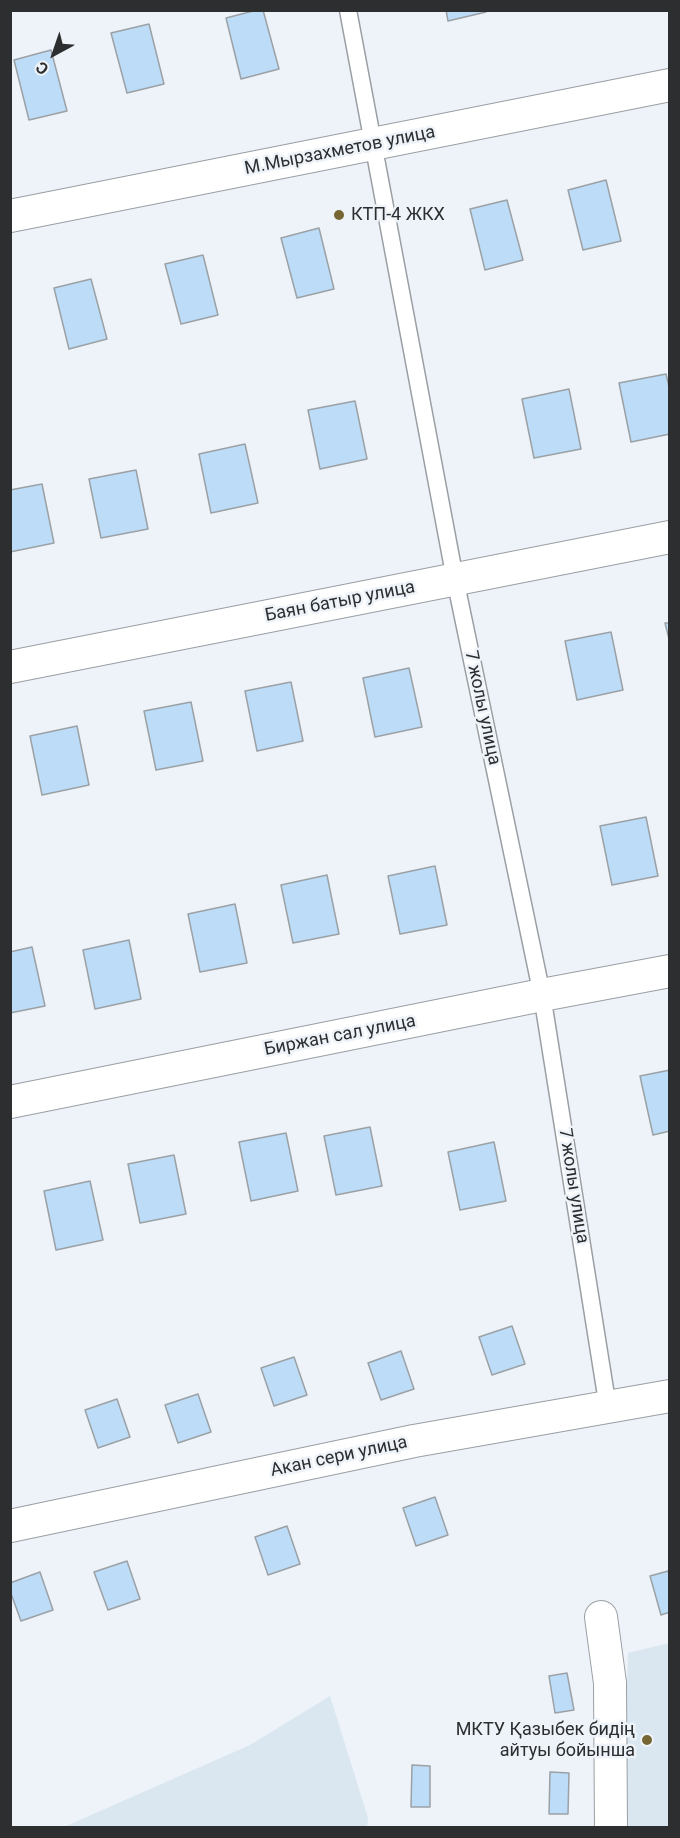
<!DOCTYPE html>
<meta charset="utf-8">
<style>
body{margin:0}
#map{position:relative;width:680px;height:1838px;overflow:hidden;background:#edf3f8;font-family:Roboto,sans-serif}
canvas{display:block}
.frame{position:absolute;inset:0;border:12px solid #2c2e30;pointer-events:none}
.north{position:absolute;left:24px;top:24px;width:60px;height:60px;-webkit-text-stroke:4px #edf3f8;paint-order:stroke;rotate:220deg;font-size:16px;font-weight:700;line-height:24px;text-align:center;color:#2c2e30}
.north::after{content:'';display:block;margin:auto;width:21px;height:27px;background:#2c2e30;clip-path:polygon(50% 0,100% 100%,50% 72%,0 100%)}
</style>
<div id="map">
<canvas width="680" height="1838"></canvas>
<div class="frame"></div>
<div class="north">С</div>
</div>
<script>
const ctx = document.querySelector('canvas').getContext('2d');
ctx.lineJoin = 'round';
function fill(path, color) { ctx.fillStyle = color; ctx.fill(path, 'evenodd'); }
const poly = rows => new Path2D(rows.map(r => 'M' + r).join(''));
function strokePath(path, color, width, dash) { ctx.strokeStyle = color; ctx.lineWidth = width; ctx.lineCap = dash ? 'butt' : 'round'; ctx.setLineDash(dash || []); ctx.stroke(path); }
function drawText(font, color, halo, rows, align = 'center') {
  ctx.font = font + ' Roboto,sans-serif'; ctx.lineWidth = 5; ctx.setLineDash([]); ctx.textBaseline = 'middle'; ctx.strokeStyle = halo; ctx.fillStyle = color; for (const [text, x, y, turn = 0] of rows) {
    ctx.save(); ctx.translate(x, y); ctx.rotate((+turn || 0) * Math.PI / 180); ctx.textAlign = isNaN(turn) ? turn : align; if (halo) ctx.strokeText(text, 0, 0); ctx.fillText(text, 0, 0); ctx.restore();
  }
}
fill(poly([
 [669,1643,669,1827,623,1828,628,1653],
 [330,1696,368,1818,367,1827,64,1827,250,1745]
]), '#dae6f0');
const building = poly([
 [257,10,263,10,279,69,241,79,226,18,257,10],
 [446,10,485,10,486,12,448,21,446,10],
 [149,24,164,84,127,93,111,33,149,24],
 [51,50,67,111,29,120,14,60,51,50],
 [606,180,621,241,583,250,568,190,606,180],
 [507,200,523,260,485,270,470,209,507,200],
 [319,228,334,289,297,298,281,238,319,228],
 [203,255,218,315,181,324,165,264,203,255],
 [91,279,107,339,69,349,54,288,91,279],
 [666,374,670,391,670,434,631,442,619,383,666,374],
 [569,389,581,449,534,458,522,399,569,389],
 [355,401,367,459,320,469,308,410,355,401],
 [245,444,258,503,211,513,199,454,245,444],
 [136,470,148,529,101,538,89,479,136,470],
 [42,484,54,543,10,552,10,490,42,484],
 [665,623,670,623,670,643,665,623],
 [611,632,623,690,577,700,565,641,611,632],
 [409,668,422,727,375,737,363,678,409,668],
 [291,682,303,741,257,751,245,691,291,682],
 [191,702,203,761,156,770,144,711,191,702],
 [77,726,89,785,42,795,30,736,77,726],
 [646,817,658,876,612,885,600,826,646,817],
 [435,866,447,925,400,934,388,876,435,866],
 [327,875,339,934,293,943,281,885,327,875],
 [235,904,247,963,200,972,188,914,235,904],
 [129,940,141,999,95,1009,83,950,129,940],
 [32,947,45,1006,10,1013,10,952,32,947],
 [670,1070,670,1131,653,1135,640,1076,670,1070],
 [370,1127,382,1186,336,1195,324,1136,370,1127],
 [286,1133,298,1191,251,1201,239,1142,286,1133],
 [494,1142,506,1201,460,1210,448,1152,494,1142],
 [174,1155,186,1214,140,1223,128,1164,174,1155],
 [90,1181,103,1240,56,1250,44,1191,90,1181],
 [512,1326,525,1364,492,1375,479,1337,512,1326],
 [401,1351,414,1389,381,1400,368,1363,401,1351],
 [294,1357,307,1395,274,1406,261,1368,294,1357],
 [198,1394,211,1432,178,1443,165,1405,198,1394],
 [117,1399,130,1437,98,1448,85,1410,117,1399],
 [435,1497,448,1535,416,1546,403,1508,435,1497],
 [287,1526,300,1564,268,1575,255,1537,287,1526],
 [127,1561,140,1599,108,1610,94,1572,127,1561],
 [668,1571,670,1578,670,1612,661,1615,650,1576,668,1571],
 [40,1572,53,1610,21,1621,10,1591,10,1583,40,1572],
 [567,1673,574,1710,555,1713,549,1676,567,1673],
 [412,1765,430,1766,430,1807,411,1807,412,1765],
 [550,1772,569,1773,568,1814,549,1814,550,1772]
]);
fill(building, '#bcdcf8');
strokePath(building, '#9ba1a5', 1.5);
const service = poly([
 [348,10,455,579,542,995,608,1408]
]);
const minor = poly([
 [10,216,670,85],
 [10,667,670,537],
 [10,1102,542,995,670,971],
 [10,1526,414,1441,670,1396],
 [601,1617,610,1683,611,1828]
]);
strokePath(service, '#9a9fa4', 19);
strokePath(minor, '#9a9fa4', 34);
strokePath(service, '#fff', 16);
strokePath(minor, '#fff', 32);
for (const [x, y, r, color] of [
 [339,215,6,"#756634"],
 [647,1740,6,"#756634"]
]) { const dot = new Path2D(); dot.arc(x, y, r, 0, 2 * Math.PI); ctx.fillStyle = color; ctx.fill(dot); strokePath(dot, '#edf3f8', 2); }
drawText('18px', '#2c2e30', '#edf3f8', [
 ["М.Мырзахметов улица",340,151,-11],
 ["Баян батыр улица",340,602,-11],
 ["7 жолы улица",482,708,78],
 ["Биржан сал улица",340,1036,-11],
 ["7 жолы улица",573,1186,81],
 ["Акан сери улица",339,1457,-12]
]);
drawText('18px', '#2c2e30', '#edf3f8', [
 ["КТП-4 ЖКХ",351,215],
 ["МКТУ Қазыбек бидің",635,1730,"right"],
 ["айтуы бойынша",635,1751,"right"]
], 'left');
</script>
